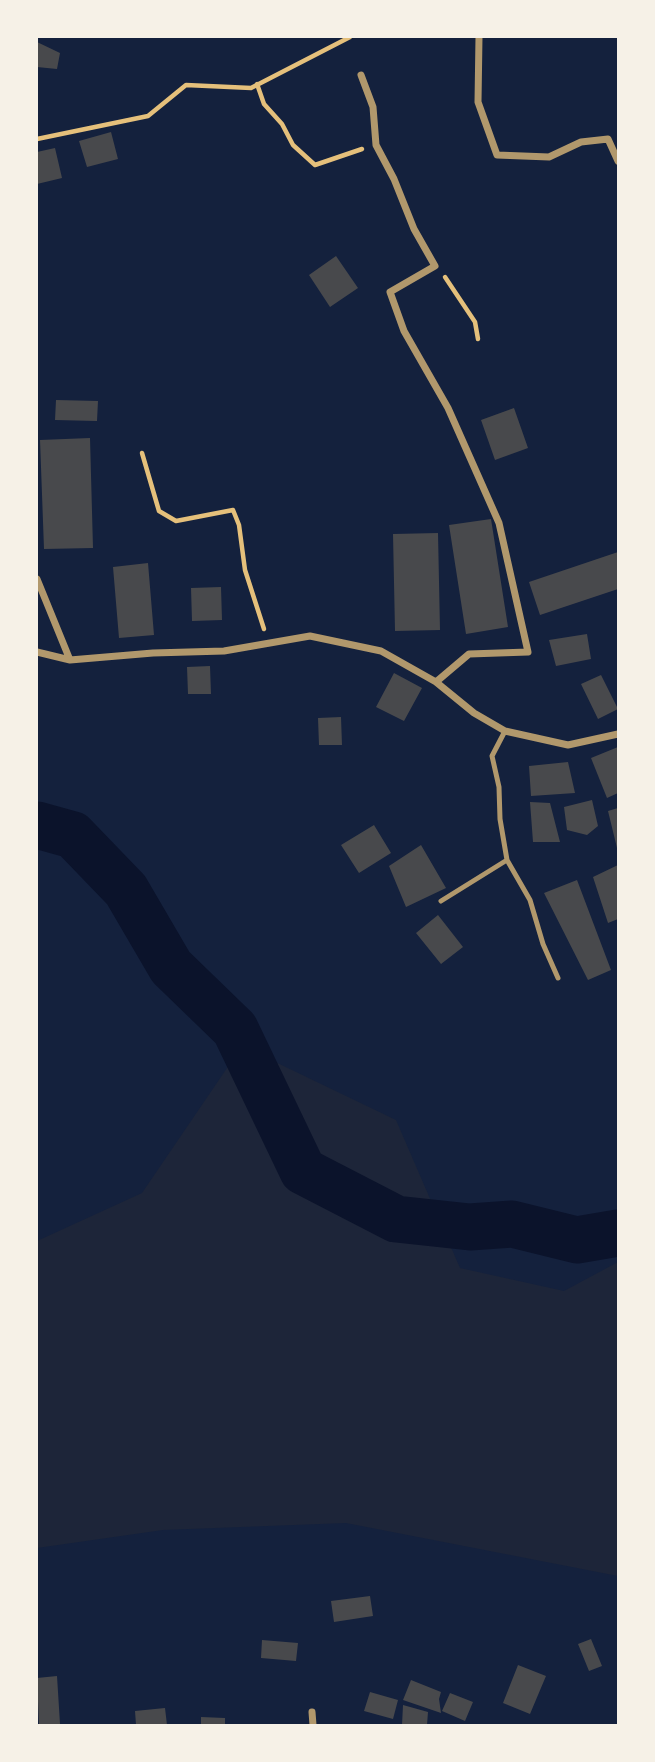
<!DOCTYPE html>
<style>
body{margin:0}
#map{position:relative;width:655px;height:1762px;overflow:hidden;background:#14213d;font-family:"Sofia Sans Condensed",sans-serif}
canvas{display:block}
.frame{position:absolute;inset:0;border:38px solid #f6f1e7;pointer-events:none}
</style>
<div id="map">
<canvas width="655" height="1762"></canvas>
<div class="frame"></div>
</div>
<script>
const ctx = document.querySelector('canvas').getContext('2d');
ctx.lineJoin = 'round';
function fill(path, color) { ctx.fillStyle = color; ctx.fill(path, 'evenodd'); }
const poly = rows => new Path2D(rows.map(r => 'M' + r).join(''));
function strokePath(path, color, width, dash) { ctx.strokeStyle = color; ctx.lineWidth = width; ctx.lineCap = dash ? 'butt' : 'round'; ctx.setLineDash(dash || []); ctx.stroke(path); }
fill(poly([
 [242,1046,396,1120,460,1268,564,1291,618,1262,618,1576,346,1523,163,1530,37,1548,37,1241,142,1193]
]), '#1d2539');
strokePath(poly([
 [37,825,73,835,126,890,171,967,235,1029,303,1171,396,1219,470,1227,512,1224,577,1240,618,1233]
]), '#0b132b', 47);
fill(poly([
 [37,42,60,53,57,69,37,67],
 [111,132,118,159,87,167,79,141],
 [55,148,62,178,37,184,37,152],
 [336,256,358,288,330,307,309,275],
 [56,400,98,401,97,421,55,420],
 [514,408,528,448,495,460,481,420],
 [90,438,93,548,44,549,40,440],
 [491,519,508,627,466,634,449,525],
 [438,533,440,630,395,631,393,534],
 [618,552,618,589,540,615,529,582],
 [148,563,154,635,119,638,113,567],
 [221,587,222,620,192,621,191,588],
 [587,634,591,659,556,666,549,640],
 [210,666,211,694,188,694,187,667],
 [394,673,422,688,404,721,376,707],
 [601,675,618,709,598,719,581,684],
 [341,717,342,745,319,745,318,718],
 [618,747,618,793,607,798,591,758],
 [568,762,575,793,531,796,529,766],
 [592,800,598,826,587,835,567,830,564,807],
 [530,802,550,803,560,842,533,842],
 [618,808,618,848,617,848,608,811],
 [374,825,391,853,359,873,341,845],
 [421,845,446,888,406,907,389,866],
 [618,865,618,919,608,923,593,877],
 [577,880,611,970,588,980,544,893],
 [438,915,463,947,441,964,416,933],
 [370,1596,373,1616,334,1622,331,1601],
 [591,1639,602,1666,589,1671,578,1644],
 [262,1640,298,1643,296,1661,261,1658],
 [518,1665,546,1676,530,1714,503,1703],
 [57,1676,60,1724,39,1725,37,1678],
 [411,1680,441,1692,439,1699,441,1713,403,1700],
 [370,1692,398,1700,393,1719,364,1711],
 [450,1693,473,1702,465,1721,442,1711],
 [403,1705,428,1712,427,1725,402,1725],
 [165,1708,167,1725,136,1725,135,1711],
 [201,1717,225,1718,225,1725,201,1725]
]), '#48494c');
strokePath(poly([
 [257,84,264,104,282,124,293,145,315,165,362,149],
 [37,139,148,116,186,85,251,88,350,37],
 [445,277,475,322,478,339],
 [142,453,159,511,176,521,233,510,239,525,245,570,264,629]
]), '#e5c07b', 4.5);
strokePath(poly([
 [507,860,530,900,543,944,558,978],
 [441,901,507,860,500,819,499,787,492,756,505,731]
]), '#b1986c', 5);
strokePath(poly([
 [479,37,478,102,497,155,549,157,581,142,608,139,618,161],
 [361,75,373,107,376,145,394,179,414,229,435,266,390,292,404,331,448,408,499,523,528,652,469,654,436,682],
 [37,579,70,660],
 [37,652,70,660,153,653,224,651,310,636,381,651,436,682,474,713,505,731,568,745,618,734],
 [312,1712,313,1725]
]), '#b1986c', 7);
</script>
